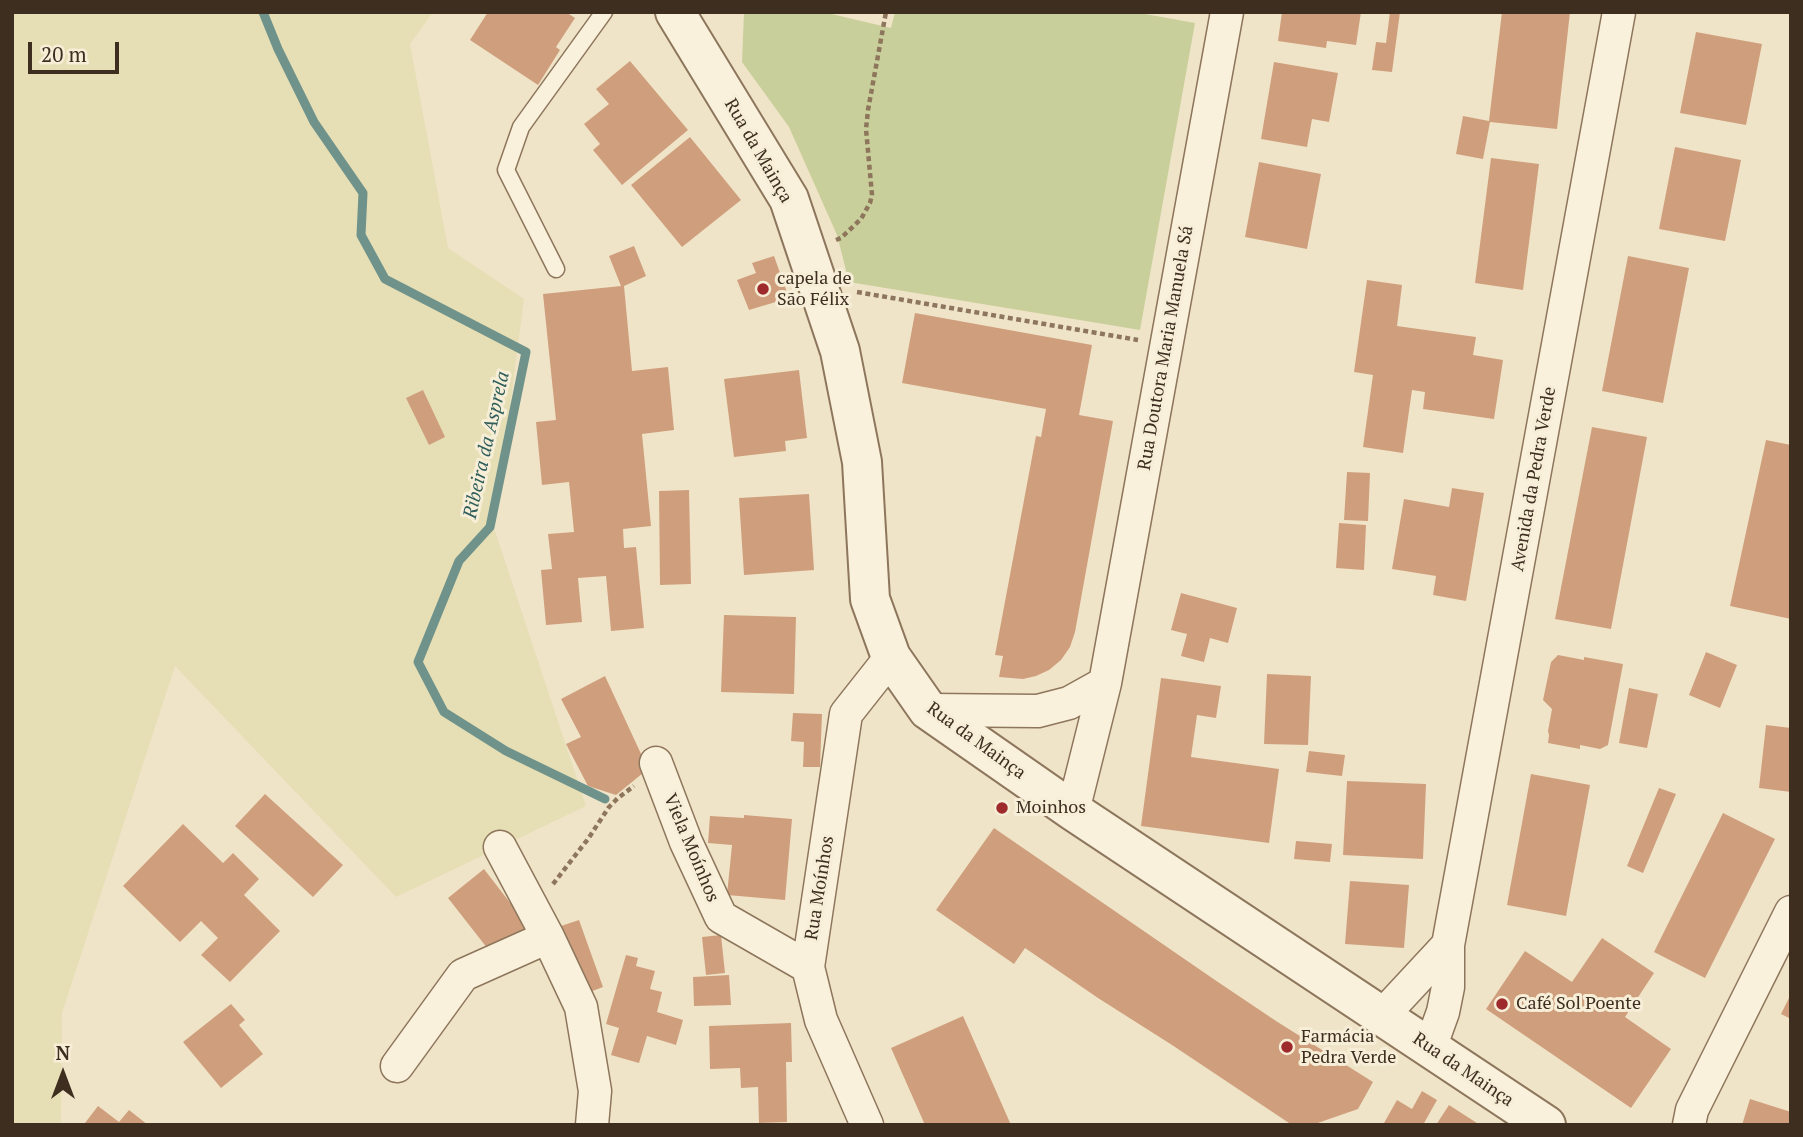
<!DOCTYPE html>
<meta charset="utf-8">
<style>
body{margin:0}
#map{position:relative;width:1803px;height:1137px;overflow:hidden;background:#f0e4c8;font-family:"PT Serif",serif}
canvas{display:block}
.frame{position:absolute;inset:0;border:14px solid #3d2e20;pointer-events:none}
.north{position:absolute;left:28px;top:1039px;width:70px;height:70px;-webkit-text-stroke:5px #f7eed8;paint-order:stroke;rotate:0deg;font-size:19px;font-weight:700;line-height:28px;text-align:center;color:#3d2e20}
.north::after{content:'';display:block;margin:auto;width:24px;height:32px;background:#3d2e20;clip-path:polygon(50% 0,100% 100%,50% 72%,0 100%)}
.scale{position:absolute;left:28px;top:42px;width:91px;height:32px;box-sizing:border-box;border:4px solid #3d2e20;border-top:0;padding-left:9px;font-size:21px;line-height:24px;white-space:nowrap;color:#3d2e20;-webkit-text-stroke:5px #f7eed8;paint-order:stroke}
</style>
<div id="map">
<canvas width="1803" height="1137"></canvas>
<div class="frame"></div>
<div class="north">N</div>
<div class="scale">20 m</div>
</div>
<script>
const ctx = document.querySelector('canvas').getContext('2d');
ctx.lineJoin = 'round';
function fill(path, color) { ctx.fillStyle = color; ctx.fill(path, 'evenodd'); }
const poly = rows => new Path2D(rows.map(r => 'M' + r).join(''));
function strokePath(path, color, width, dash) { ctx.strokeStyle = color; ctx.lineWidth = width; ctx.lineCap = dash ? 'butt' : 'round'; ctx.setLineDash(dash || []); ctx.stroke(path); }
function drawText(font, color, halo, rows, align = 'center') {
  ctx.font = font + ' "PT Serif",serif'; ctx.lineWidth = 6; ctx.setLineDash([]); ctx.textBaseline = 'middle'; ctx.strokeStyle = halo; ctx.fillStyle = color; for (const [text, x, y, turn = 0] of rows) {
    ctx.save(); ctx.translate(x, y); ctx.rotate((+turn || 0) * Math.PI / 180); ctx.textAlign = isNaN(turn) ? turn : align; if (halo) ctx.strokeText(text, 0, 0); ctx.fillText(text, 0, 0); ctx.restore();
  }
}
fill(poly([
 [12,12,433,12,410,44,448,248,524,299,494,528,586,806,396,897,175,666,62,1013,61,1125,12,1125]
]), '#e6deb5');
fill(poly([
 [744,12,823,12,891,28,895,12,1134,12,1195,23,1140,330,849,282,837,235,789,127,742,62]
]), '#c9cf9b');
strokePath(poly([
 [263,12,278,49,314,122,363,193,361,235,385,279,526,352,490,527,459,561,418,662,444,712,506,751,605,799]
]), '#6f938a', 9);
fill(poly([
 [488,12,566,12,575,18,556,47,560,50,538,85,470,40],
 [1282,12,1361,12,1356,45,1327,41,1326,48,1278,41],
 [1390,12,1400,12,1392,72,1372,70,1376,42,1386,43],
 [1502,12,1570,12,1557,129,1490,122,1483,159,1456,154,1463,116,1489,121],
 [1696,32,1762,44,1746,125,1680,113],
 [630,61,688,130,622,185,593,150,600,144,584,124,609,104,596,89],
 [1274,62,1338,73,1329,122,1312,119,1307,147,1261,139],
 [690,137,741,200,682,247,631,185],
 [1675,147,1741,160,1725,241,1659,229],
 [1491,158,1539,164,1523,290,1475,283],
 [1259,162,1321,174,1307,249,1245,237],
 [634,246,646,276,624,286,632,371,668,367,674,430,642,434,651,526,623,529,624,548,636,547,644,628,611,631,606,576,578,578,582,622,546,625,541,570,552,569,548,534,574,532,569,482,542,485,536,422,556,420,543,294,621,286,609,256],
 [774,256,789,298,749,310,737,280,756,273,752,263],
 [1628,256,1689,268,1663,403,1602,391],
 [1367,280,1402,285,1397,326,1476,337,1473,355,1503,360,1494,419,1423,409,1425,392,1412,390,1403,453,1363,447,1373,375,1354,372],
 [915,313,1092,345,1079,415,1113,421,1075,632,1070,647,1061,660,1049,670,1036,676,1023,679,999,677,1003,656,995,655,1036,436,1041,437,1046,409,902,383],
 [799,370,807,438,785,441,786,451,734,457,724,379],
 [423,390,445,437,429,445,406,398],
 [1592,427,1647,437,1611,629,1555,619],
 [1766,440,1791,445,1791,619,1730,606],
 [1347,472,1370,473,1368,521,1344,520],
 [1452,488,1484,493,1466,601,1433,595,1436,576,1392,569,1404,499,1449,507],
 [689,490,691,584,660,585,659,491],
 [809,494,814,570,744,575,739,498],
 [1339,523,1366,525,1364,570,1336,568],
 [1181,593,1237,608,1228,643,1210,638,1204,662,1181,656,1187,634,1171,630],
 [724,615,796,617,794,694,721,692],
 [1706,652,1737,665,1720,708,1689,695],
 [1558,655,1584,660,1584,657,1623,664,1608,745,1600,749,1580,745,1580,749,1548,743,1549,735,1548,731,1552,709,1543,700,1551,662],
 [1267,674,1311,676,1308,745,1264,744],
 [605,676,648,769,616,795,588,786,566,744,581,737,561,699],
 [1161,678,1221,686,1216,718,1197,715,1191,757,1279,769,1269,843,1141,826],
 [1629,688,1658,694,1647,748,1619,743],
 [793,713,822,714,820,767,803,767,804,742,791,741],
 [1766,725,1791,728,1791,792,1759,788],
 [1309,751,1345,755,1342,776,1306,772],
 [1531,774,1590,785,1566,916,1507,905],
 [1347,781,1426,784,1423,859,1343,855],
 [1659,788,1676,794,1643,873,1627,866],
 [265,794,343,865,313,897,235,826],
 [1723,813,1775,839,1705,978,1654,952],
 [744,815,792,819,785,900,727,895,732,845,708,843,710,816,744,818],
 [183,824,223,863,233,853,259,879,244,895,280,931,230,982,201,955,218,938,201,921,180,942,123,886],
 [994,828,1215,980,1276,1021,1373,1082,1358,1109,1312,1125,1292,1125,1172,1045,1098,998,1025,948,1014,964,936,910],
 [1296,841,1332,844,1330,862,1294,859],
 [484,869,531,930,495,958,448,898],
 [1350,881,1409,885,1404,948,1345,944],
 [579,920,603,987,582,995,558,927],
 [721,935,725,973,706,975,702,937],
 [1602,938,1654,973,1625,1017,1671,1049,1631,1108,1486,1009,1525,951,1572,982],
 [626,955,638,958,636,966,655,971,650,989,662,992,657,1012,683,1020,676,1045,647,1036,639,1063,611,1055,619,1028,606,1024],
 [729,975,731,1005,694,1006,693,977],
 [1791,994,1791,1019,1781,1014],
 [231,1004,245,1020,239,1025,263,1054,221,1088,183,1042],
 [963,1016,1011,1125,925,1125,891,1048],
 [791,1023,792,1062,786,1062,787,1122,759,1123,758,1087,741,1088,740,1068,710,1069,709,1026],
 [1422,1091,1437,1100,1423,1125,1388,1125,1384,1123,1397,1100,1412,1109],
 [1750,1099,1791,1112,1791,1125,1742,1125],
 [1449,1105,1480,1125,1436,1125],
 [98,1106,119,1122,129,1110,148,1125,87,1125,85,1123]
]), '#cf9f7d');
const service = poly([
 [556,269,506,170,521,127,604,12]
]);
const minor = poly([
 [928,710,1038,711,1069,703,1105,683],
 [656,763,686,842,721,917,808,967],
 [1073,811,1105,683,1227,12],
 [500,847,548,937],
 [1382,1016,1448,945],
 [1430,1048,1443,1012,1448,987,1448,945,1619,12],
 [397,1066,463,975,548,937,581,1007,595,1091,592,1125],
 [867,1125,821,1020,808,967,846,714,891,657],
 [1689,1125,1692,1110,1791,912]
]);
const tertiary = poly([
 [675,12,789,199,840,351,862,462,870,599,891,657,928,710,1073,811,1546,1125]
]);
strokePath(service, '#8d765c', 19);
strokePath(minor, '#8d765c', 35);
strokePath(tertiary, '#8d765c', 42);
strokePath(poly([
 [836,240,841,238,861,219,870,203,872,195,866,129,868,110,886,12],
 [857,292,1138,340],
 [553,884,588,839,609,807,618,798,634,786]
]), '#8d765c', 4.5, [5, 3.5]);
strokePath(service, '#faf1dc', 16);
strokePath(minor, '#faf1dc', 32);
strokePath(tertiary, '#faf1dc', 38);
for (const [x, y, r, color] of [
 [763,289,7,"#9e2a2b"],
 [1002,808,7,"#9e2a2b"],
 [1502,1004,7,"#9e2a2b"],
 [1287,1047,7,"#9e2a2b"]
]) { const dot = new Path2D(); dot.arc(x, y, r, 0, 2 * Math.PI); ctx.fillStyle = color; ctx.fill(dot); strokePath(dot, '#f7eed8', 2.5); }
drawText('18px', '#3d2e20', '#f7eed8', [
 ["Rua da Mainça",758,151,60],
 ["Rua Doutora Maria Manuela Sá",1166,348,-80],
 ["Avenida da Pedra Verde",1534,479,-80],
 ["Rua da Mainça",976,741,36],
 ["Viela Moínhos",691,848,67],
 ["Rua Moínhos",820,888,-81],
 ["Rua da Mainça",1463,1070,34]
]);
drawText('18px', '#3d2e20', '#f7eed8', [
 ["capela de",777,279],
 ["São Félix",777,300],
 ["Moinhos",1016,808],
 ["Café Sol Poente",1516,1004],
 ["Farmácia",1301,1037],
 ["Pedra Verde",1301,1058]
], 'left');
drawText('italic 19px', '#2f5d5a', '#f7eed8', [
 ["Ribeira da Asprela",487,445,-77]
]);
</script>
